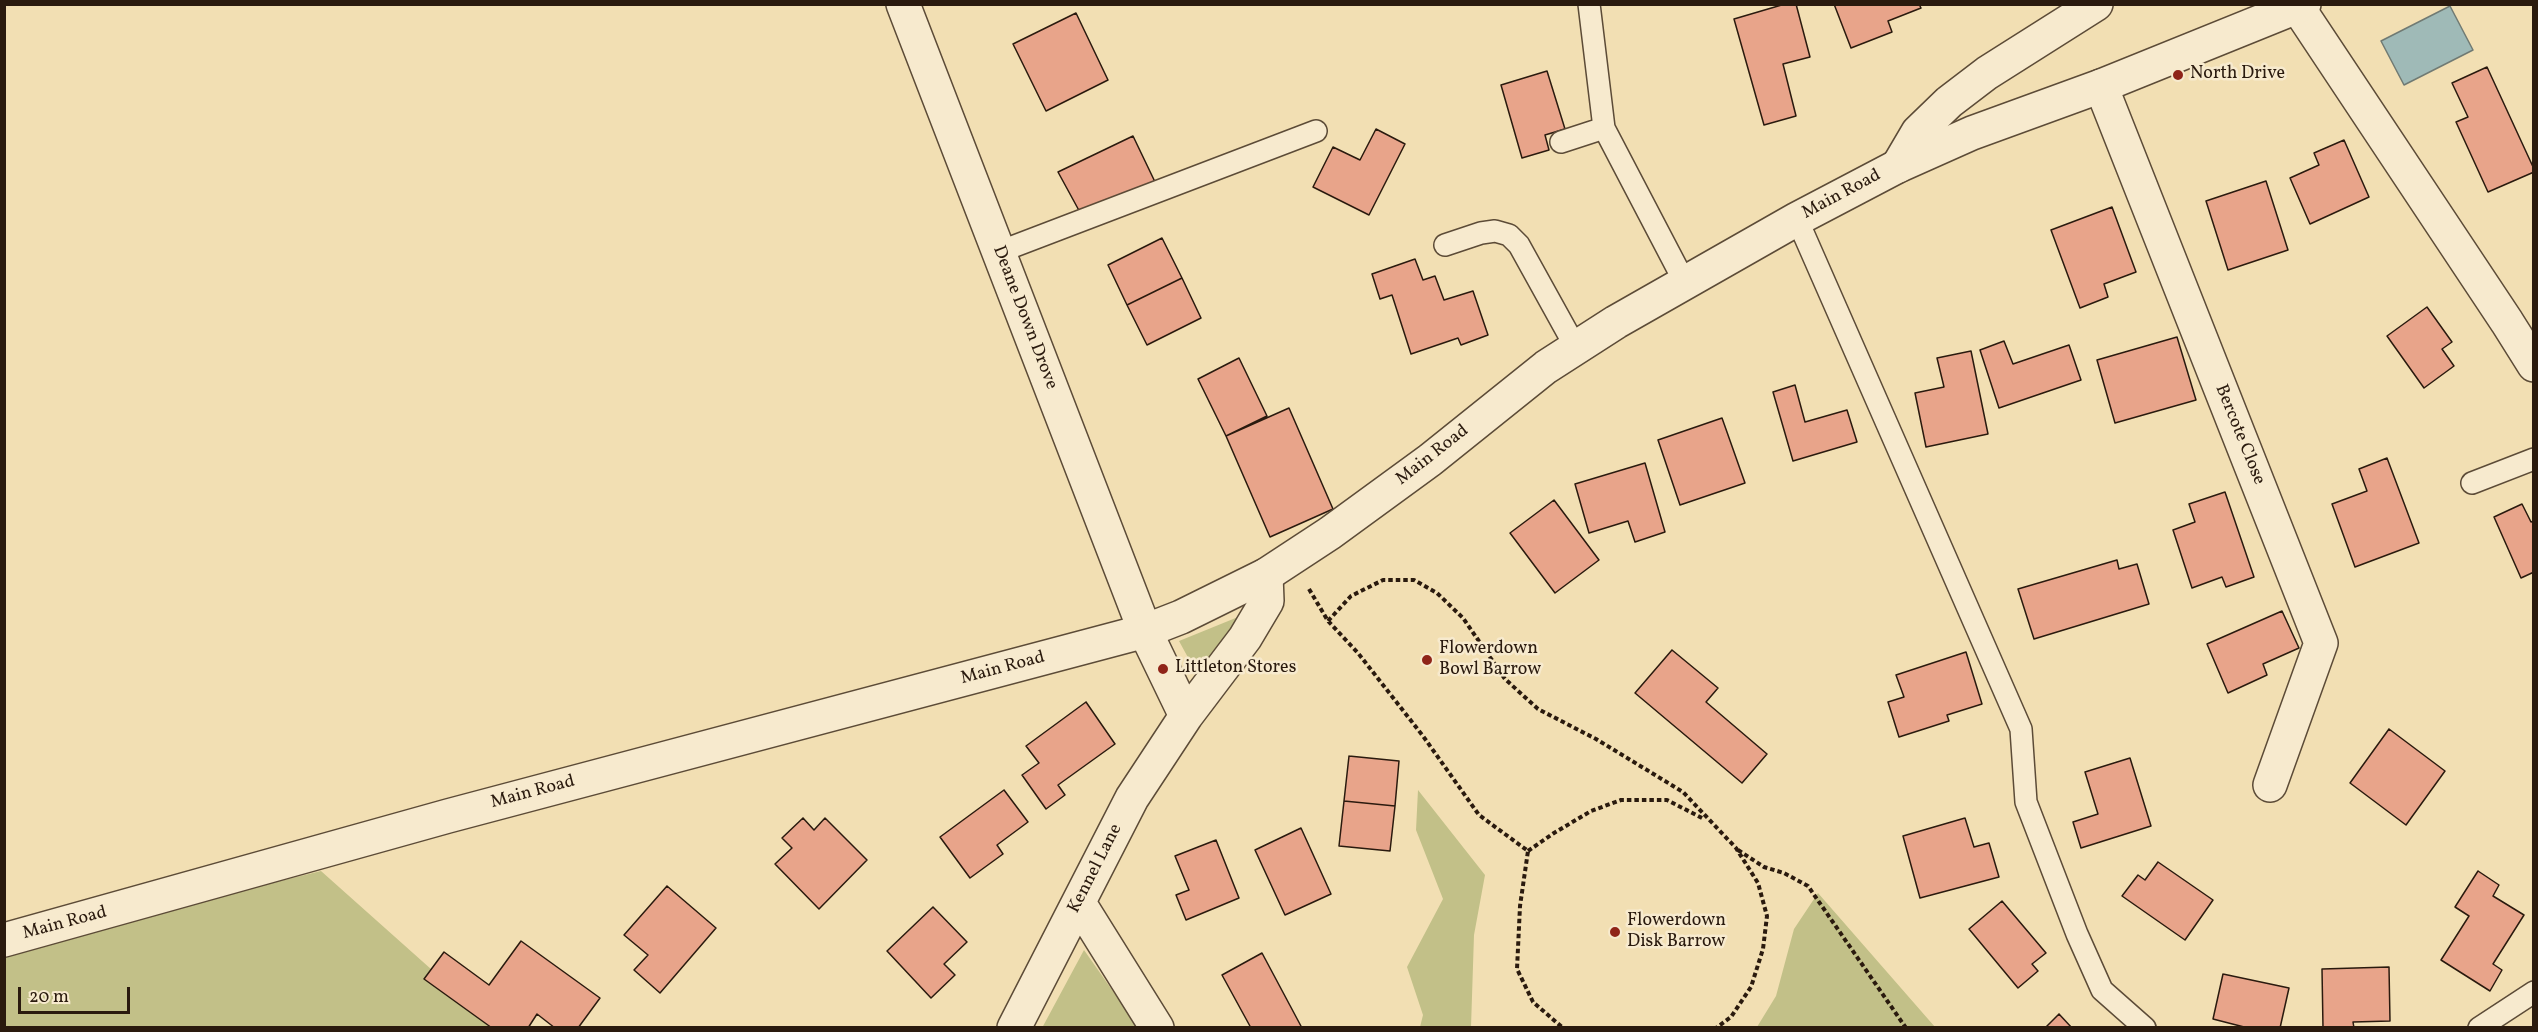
<!DOCTYPE html>
<style>
body{margin:0}
#map{position:relative;width:2538px;height:1032px;overflow:hidden;background:#f2dfb3;font-family:Vollkorn,serif}
canvas{display:block}
.frame{position:absolute;inset:0;border:6px solid #2a1a0e;pointer-events:none}
.scale{position:absolute;left:18px;top:987px;width:112px;height:27px;box-sizing:border-box;border:3px solid #2a1a0e;border-top:0;padding-left:8px;font-size:18px;line-height:21px;white-space:nowrap;color:#2a1a0e;-webkit-text-stroke:4px #f7eace;paint-order:stroke}
</style>
<div id="map">
<canvas width="2538" height="1032"></canvas>
<div class="frame"></div>
<div class="scale">20 m</div>
</div>
<script>
const ctx = document.querySelector('canvas').getContext('2d');
ctx.lineJoin = 'round';
function fill(path, color) { ctx.fillStyle = color; ctx.fill(path, 'evenodd'); }
const poly = rows => new Path2D(rows.map(r => 'M' + r).join(''));
function strokePath(path, color, width, dash) { ctx.strokeStyle = color; ctx.lineWidth = width; ctx.lineCap = dash ? 'butt' : 'round'; ctx.setLineDash(dash || []); ctx.stroke(path); }
function drawText(font, color, halo, rows, align = 'center') {
  ctx.font = font + ' Vollkorn,serif'; ctx.lineWidth = 5; ctx.setLineDash([]); ctx.textBaseline = 'middle'; ctx.strokeStyle = halo; ctx.fillStyle = color; for (const [text, x, y, turn = 0] of rows) {
    ctx.save(); ctx.translate(x, y); ctx.rotate((+turn || 0) * Math.PI / 180); ctx.textAlign = isNaN(turn) ? turn : align; if (halo) ctx.strokeText(text, 0, 0); ctx.fillText(text, 0, 0); ctx.restore();
  }
}
fill(poly([
 [1243,615,1197,674,1179,641],
 [1418,790,1485,875,1474,935,1471,1027,1420,1027,1423,1015,1407,967,1443,899,1416,830],
 [321,871,496,1027,5,1027,4,949],
 [1818,893,1935,1027,1757,1027,1776,996,1794,929],
 [1084,950,1138,1027,1042,1028]
]), '#c2c088');
const water = poly([
 [2450,6,2473,50,2404,85,2381,41,2450,6]
]);
fill(water, '#9fbab7');
strokePath(water, '#707a73', 1.5);
const building = poly([
 [1785,4,1796,4,1810,57,1783,64,1796,116,1764,125,1734,19,1785,4],
 [1834,4,1919,4,1921,8,1888,21,1892,32,1851,48,1834,4],
 [1076,13,1108,80,1046,111,1013,44,1076,13],
 [2487,67,2534,169,2534,172,2488,192,2456,122,2468,117,2452,83,2487,67],
 [1547,71,1565,129,1545,135,1549,150,1522,158,1501,85,1547,71],
 [1376,129,1405,144,1369,215,1313,187,1333,147,1360,160,1376,129],
 [1133,136,1156,184,1082,216,1058,172,1133,136],
 [2344,140,2369,197,2310,224,2290,178,2319,165,2314,153,2344,140],
 [2266,181,2288,250,2228,270,2206,201,2266,181],
 [2112,207,2136,272,2104,284,2108,297,2080,308,2051,230,2112,207],
 [1162,238,1182,278,1127,305,1108,265,1162,238],
 [1415,259,1423,280,1435,276,1444,300,1473,291,1488,335,1461,345,1458,338,1411,354,1392,295,1380,299,1372,274,1415,259],
 [1182,278,1201,318,1147,345,1127,305,1182,278],
 [2427,307,2452,342,2442,349,2454,366,2424,388,2387,336,2427,307],
 [2177,337,2196,400,2115,423,2097,360,2177,337],
 [2004,341,2013,364,2069,345,2081,380,1999,408,1980,350,2004,341],
 [1971,351,1988,434,1926,447,1915,393,1944,387,1937,358,1971,351],
 [1239,358,1267,416,1226,436,1198,379,1239,358],
 [1795,385,1805,422,1847,410,1857,442,1793,461,1773,392,1795,385],
 [1289,408,1333,509,1270,537,1226,436,1289,408],
 [1722,418,1745,483,1680,505,1658,440,1722,418],
 [2387,458,2419,543,2355,567,2332,504,2367,491,2359,469,2387,458],
 [1645,463,1665,532,1635,542,1628,521,1589,533,1575,484,1645,463],
 [2225,492,2254,577,2226,587,2222,577,2192,588,2173,530,2195,522,2189,504,2225,492],
 [1554,500,1599,560,1555,593,1510,533,1554,500],
 [2522,504,2531,522,2534,521,2534,572,2521,578,2494,517,2522,504],
 [2117,560,2119,569,2137,564,2149,604,2034,639,2018,589,2117,560],
 [2282,611,2299,648,2263,664,2267,675,2228,693,2207,644,2282,611],
 [1672,650,1718,688,1706,702,1767,754,1742,783,1635,693,1672,650],
 [1966,652,1982,704,1947,715,1949,721,1899,737,1888,702,1904,697,1896,675,1966,652],
 [1086,702,1115,744,1058,785,1065,795,1046,809,1022,775,1039,763,1026,746,1086,702],
 [2389,729,2445,771,2406,825,2350,783,2389,729],
 [1349,756,1399,761,1395,806,1344,801,1349,756],
 [2130,758,2151,826,2081,848,2073,822,2098,814,2085,772,2130,758],
 [1004,790,1028,822,997,845,1003,854,970,878,940,837,1004,790],
 [1344,801,1395,806,1390,851,1339,846,1344,801],
 [803,818,814,830,825,818,867,860,819,909,775,864,792,848,782,838,803,818],
 [1965,818,1974,847,1989,843,1999,877,1920,898,1903,836,1965,818],
 [1301,828,1331,894,1285,915,1255,850,1301,828],
 [1216,840,1239,898,1186,920,1176,895,1189,890,1175,856,1216,840],
 [2158,862,2213,900,2185,940,2122,896,2138,875,2145,880,2158,862],
 [2478,871,2499,885,2493,896,2524,915,2493,964,2502,970,2490,991,2441,960,2469,916,2455,907,2478,871],
 [667,886,716,928,660,993,634,970,648,955,624,935,667,886],
 [2002,901,2046,953,2032,964,2038,971,2018,988,1969,929,2002,901],
 [933,907,967,942,944,964,955,975,931,998,887,951,933,907],
 [521,941,600,998,578,1028,555,1028,537,1014,528,1028,492,1028,424,979,444,952,489,985,521,941],
 [1262,953,1302,1028,1251,1028,1222,975,1262,953],
 [2389,967,2390,1021,2353,1022,2354,1028,2323,1028,2322,969,2389,967],
 [2223,974,2289,988,2280,1028,2248,1028,2213,1019,2223,974],
 [2059,1014,2072,1028,2045,1028,2059,1014]
]);
fill(building, '#e8a48a');
strokePath(building, '#2a1a0e', 1.5);
const service = poly([
 [1589,4,1604,128,1685,283],
 [1561,142,1604,128],
 [1797,219,2021,729,2026,802,2077,934,2102,990,2145,1028],
 [1445,245,1481,233,1495,231,1509,235,1519,245,1576,348],
 [999,252,1316,131],
 [2472,483,2534,459],
 [2479,1028,2534,992]
]);
const minor = poly([
 [903,4,1145,631,1186,716],
 [2297,6,2507,322,2534,365],
 [2101,86,2321,643,2270,785],
 [1898,166,1918,132,1949,102,1987,73,2096,4],
 [1079,903,1157,1028],
 [1014,1028,1132,798,1186,716,1245,638,1267,601,1266,575]
]);
const tertiary = poly([
 [4,940,448,816,1145,631,1181,617,1266,575,1330,533,1430,460,1546,367,1616,322,1797,219,1898,166,1972,133,2101,86,2304,4]
]);
strokePath(service, '#5c4b37', 24);
strokePath(minor, '#5c4b37', 36);
strokePath(tertiary, '#5c4b37', 36);
strokePath(poly([
 [1309,589,1328,621,1358,653,1423,736,1479,815,1528,851,1520,906,1517,969,1533,1002,1563,1028],
 [1328,621,1351,596,1383,580,1414,580,1437,593,1463,618,1505,679,1538,709,1596,739,1683,792,1736,848,1758,883,1767,916,1763,949,1751,987,1731,1017,1716,1028],
 [1738,850,1764,867,1784,873,1808,886,1906,1028],
 [1528,851,1554,833,1591,811,1621,800,1667,800,1704,819]
]), '#2a1a0e', 4, [4.5, 3]);
strokePath(service, '#f7eace', 21);
strokePath(minor, '#f7eace', 33);
strokePath(tertiary, '#f7eace', 33);
for (const [x, y, r, color] of [
 [2178,75,6,"#8f2418"],
 [1427,660,6,"#8f2418"],
 [1163,669,6,"#8f2418"],
 [1615,932,6,"#8f2418"]
]) { const dot = new Path2D(); dot.arc(x, y, r, 0, 2 * Math.PI); ctx.fillStyle = color; ctx.fill(dot); strokePath(dot, '#f7eace', 2); }
drawText('18px', '#2a1a0e', '#f7eace', [
 ["North Drive",2190,75],
 ["Flowerdown",1439,650],
 ["Bowl Barrow",1439,671],
 ["Littleton Stores",1175,669],
 ["Flowerdown",1627,922],
 ["Disk Barrow",1627,943]
], 'left');
drawText('18px', '#2a1a0e', '#f7eace', [
 ["Main Road",1842,195,-28],
 ["Deane Down Drove",1024,318,69],
 ["Bercote Close",2239,435,68],
 ["Main Road",1433,456,-38],
 ["Main Road",1003,669,-15],
 ["Main Road",533,793,-15],
 ["Kennel Lane",1096,869,-63],
 ["Main Road",65,924,-15]
]);
</script>
